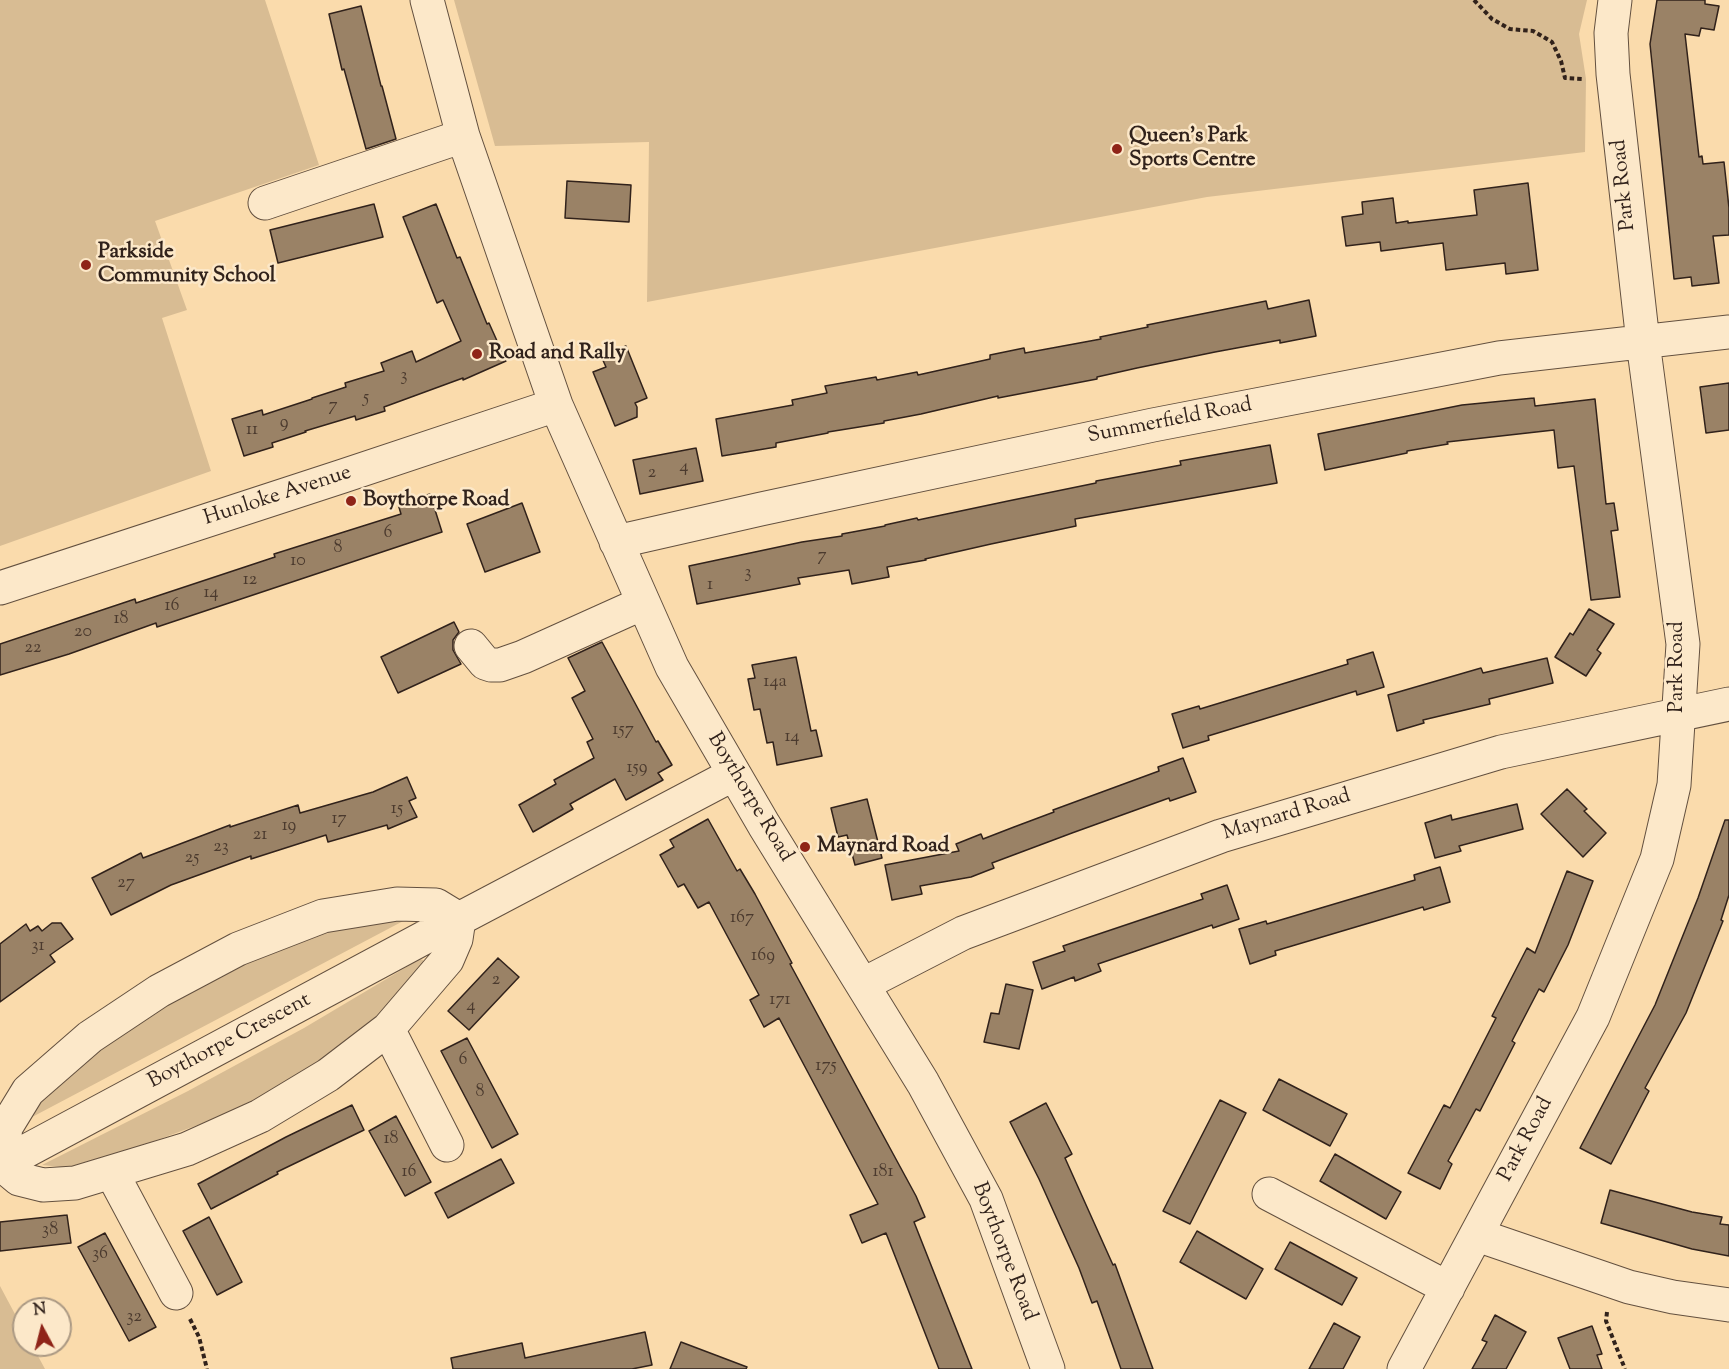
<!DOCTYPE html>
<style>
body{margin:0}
#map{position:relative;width:1729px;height:1369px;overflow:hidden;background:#fadbac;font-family:"Sorts Mill Goudy",serif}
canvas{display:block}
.north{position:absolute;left:12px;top:1297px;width:60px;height:60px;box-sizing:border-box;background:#fce8c9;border:2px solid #ab9983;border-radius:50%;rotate:353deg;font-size:16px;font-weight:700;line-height:24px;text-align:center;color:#31221b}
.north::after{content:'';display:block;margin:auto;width:21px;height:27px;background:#8f2418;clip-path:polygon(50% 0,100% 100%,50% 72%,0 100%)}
</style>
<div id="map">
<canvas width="1729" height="1369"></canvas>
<div class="north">N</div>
</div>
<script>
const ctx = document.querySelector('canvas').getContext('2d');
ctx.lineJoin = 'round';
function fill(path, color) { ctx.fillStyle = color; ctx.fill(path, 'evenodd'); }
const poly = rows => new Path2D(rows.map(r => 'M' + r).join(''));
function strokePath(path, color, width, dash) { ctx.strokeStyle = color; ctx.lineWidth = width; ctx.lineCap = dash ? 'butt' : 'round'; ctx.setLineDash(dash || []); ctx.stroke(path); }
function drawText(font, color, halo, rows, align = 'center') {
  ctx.font = font + ' "Sorts Mill Goudy",serif'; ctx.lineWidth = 5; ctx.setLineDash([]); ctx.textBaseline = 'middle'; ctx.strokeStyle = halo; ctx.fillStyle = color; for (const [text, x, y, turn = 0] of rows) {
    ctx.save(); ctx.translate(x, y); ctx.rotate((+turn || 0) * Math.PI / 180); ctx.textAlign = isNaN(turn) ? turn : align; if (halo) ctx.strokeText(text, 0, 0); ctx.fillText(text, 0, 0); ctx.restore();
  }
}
fill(poly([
 [0,0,265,0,319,165,155,221,187,310,162,318,211,471,0,546],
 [454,0,1587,0,1579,34,1586,79,1585,152,1207,197,647,302,649,142,495,146],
 [407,919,17,1125,93,1043,295,932],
 [420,959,423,960,426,965,390,1004,350,1040,293,1081,225,1115,130,1150,71,1168,42,1165,188,1091,304,1028],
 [0,1286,24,1331,24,1345,32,1345,45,1369,0,1369]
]), '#d8bc93');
const building = poly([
 [1657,0,1705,0,1705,4,1719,6,1714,30,1701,28,1699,36,1685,34,1699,157,1702,156,1703,164,1724,162,1729,208,1729,235,1713,236,1719,283,1692,286,1691,277,1674,279,1650,44,1657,0],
 [361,6,381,86,382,86,396,139,366,149,344,69,342,70,329,14,361,6],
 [567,181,631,185,629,222,565,218,567,181],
 [1528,183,1538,270,1506,274,1505,263,1446,270,1443,243,1381,251,1380,242,1346,246,1342,217,1363,214,1362,202,1393,198,1396,223,1408,221,1408,223,1477,215,1474,190,1528,183],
 [374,204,383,237,278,263,270,230,374,204],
 [436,204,457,258,460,257,487,324,489,323,506,361,463,380,463,378,384,407,385,411,356,420,355,416,305,431,306,432,272,443,273,447,244,456,232,419,262,410,263,415,312,399,312,398,346,387,345,383,384,371,381,363,412,351,416,362,461,341,443,300,437,303,403,217,436,204],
 [1309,300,1316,336,1280,343,1280,340,1215,352,1137,368,1097,377,1097,379,998,398,998,396,921,414,884,421,884,423,828,432,828,433,776,443,776,447,722,456,716,419,793,405,792,400,827,393,825,386,876,377,877,380,917,372,918,375,990,359,990,355,1024,348,1025,353,1101,339,1100,337,1148,327,1147,325,1266,301,1268,309,1309,300],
 [626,346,647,398,635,403,637,407,637,417,615,426,593,372,606,367,601,356,626,346],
 [1729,383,1729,430,1706,433,1700,387,1729,383],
 [1534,398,1535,406,1595,399,1606,504,1614,503,1618,530,1611,531,1620,597,1591,600,1574,466,1558,468,1554,430,1447,442,1448,444,1407,451,1407,453,1325,470,1318,434,1462,405,1534,398],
 [1270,445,1277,483,1075,519,1076,526,991,544,925,559,926,560,887,567,889,577,852,584,849,570,798,578,800,584,697,604,689,566,802,542,842,536,842,534,885,526,885,525,917,518,918,520,1008,501,1096,483,1096,481,1181,465,1180,461,1270,445],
 [696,448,703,481,640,494,633,460,696,448],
 [430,494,442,532,157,627,156,623,69,654,0,675,0,644,135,599,136,603,275,557,274,554,401,514,398,504,430,494],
 [522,503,540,552,485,572,467,524,522,503],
 [1589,609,1614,624,1597,650,1601,653,1586,676,1555,657,1570,633,1573,635,1589,609],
 [454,622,459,632,453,640,453,650,461,664,398,693,381,657,454,622],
 [602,642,656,742,658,741,672,765,658,773,663,780,626,800,615,779,570,804,573,809,533,832,519,805,556,784,554,780,594,758,587,742,593,739,572,698,585,691,568,658,602,642],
 [1373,652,1384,687,1357,695,1356,691,1244,725,1208,736,1209,740,1183,748,1172,714,1199,706,1200,709,1348,664,1347,660,1373,652],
 [796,657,811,731,816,730,822,756,777,765,773,742,767,743,760,709,754,710,748,679,755,678,752,665,796,657],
 [1547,658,1553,683,1489,699,1490,704,1423,720,1424,723,1397,731,1388,695,1481,668,1483,673,1547,658],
 [1183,758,1196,792,1170,801,1169,798,1072,833,992,863,994,868,971,877,920,886,922,894,892,900,885,865,959,851,956,844,981,834,983,839,1014,827,1054,812,1053,810,1159,771,1158,767,1183,758],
 [407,777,416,798,409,801,417,817,388,829,387,825,328,842,326,835,251,859,251,856,171,885,111,915,92,878,141,853,143,858,230,825,230,827,298,805,300,813,373,792,407,777],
 [1567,789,1587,809,1584,811,1606,833,1583,857,1541,814,1567,789],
 [867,799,882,858,855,865,847,835,838,837,831,808,867,799],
 [1517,804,1523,829,1459,846,1461,851,1435,858,1425,823,1451,815,1452,820,1517,804],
 [708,819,737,871,740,869,755,894,792,963,790,964,916,1196,925,1217,914,1222,972,1369,939,1369,886,1233,862,1243,850,1215,878,1204,779,1018,764,1027,750,1000,759,995,709,902,698,908,684,884,678,887,660,855,674,847,670,840,708,819],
 [1725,820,1729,820,1729,895,1721,920,1723,921,1686,1013,1645,1088,1649,1091,1611,1164,1580,1148,1655,1005,1698,898,1725,820],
 [1440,867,1450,902,1424,910,1423,907,1275,951,1276,955,1250,964,1239,929,1266,921,1267,924,1415,880,1414,875,1440,867],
 [1567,871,1593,881,1568,945,1544,992,1539,989,1512,1041,1515,1043,1480,1111,1476,1109,1448,1161,1452,1164,1440,1189,1408,1173,1444,1105,1450,1108,1496,1018,1492,1016,1527,948,1535,953,1567,871],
 [1227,885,1239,919,1213,928,1212,925,1098,964,1101,971,1075,981,1074,977,1042,989,1033,962,1065,951,1063,946,1203,899,1201,894,1227,885],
 [52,923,61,923,73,939,50,955,55,962,0,1002,0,944,26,924,30,931,38,926,42,931,52,923],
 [498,958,519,977,469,1030,448,1011,498,958],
 [1006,984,1033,990,1019,1049,984,1042,991,1013,999,1014,1006,984],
 [467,1038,518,1134,492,1148,441,1051,467,1038],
 [1279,1079,1347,1114,1330,1146,1263,1110,1279,1079],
 [1220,1100,1246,1113,1190,1224,1163,1211,1220,1100],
 [1046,1103,1072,1154,1065,1158,1113,1265,1115,1264,1153,1369,1121,1369,1097,1301,1092,1303,1079,1268,1039,1179,1010,1122,1046,1103],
 [352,1105,364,1130,277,1172,278,1174,211,1209,198,1184,286,1137,352,1105],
 [396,1116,431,1182,405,1196,369,1131,396,1116],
 [1335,1154,1401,1192,1386,1219,1320,1181,1335,1154],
 [501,1159,514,1183,448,1218,435,1193,501,1159],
 [1610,1190,1692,1212,1722,1217,1720,1224,1729,1225,1729,1256,1692,1249,1601,1223,1610,1190],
 [67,1215,71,1243,0,1251,0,1222,67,1215],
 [209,1217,242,1282,217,1295,183,1231,209,1217],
 [1197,1231,1263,1269,1246,1299,1180,1262,1197,1231],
 [105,1233,156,1327,129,1341,78,1247,105,1233],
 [1290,1242,1357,1278,1342,1305,1275,1269,1290,1242],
 [1495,1315,1526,1332,1506,1369,1472,1369,1487,1342,1482,1340,1495,1315],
 [1334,1323,1360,1337,1343,1369,1309,1369,1334,1323],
 [1592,1326,1602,1354,1597,1355,1602,1369,1570,1369,1558,1338,1592,1326],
 [645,1332,652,1365,632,1369,453,1369,451,1358,522,1343,525,1358,645,1332],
 [681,1342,747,1367,746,1369,670,1369,681,1342]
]);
fill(building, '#9a8266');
strokePath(building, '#31221b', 1.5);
const minor = poly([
 [427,0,463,136,556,405,672,667,764,825,923,1083,986,1199,1048,1369],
 [265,203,463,136],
 [616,542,761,509,1153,425,1499,358,1729,332],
 [0,588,343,476,556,405],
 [471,646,485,663,491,665,500,665,523,657,643,603],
 [397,904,436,905,459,919,456,939,447,960,388,1029,328,1075,260,1116,187,1149,75,1183,43,1185,19,1179,1,1164,6,1127,28,1091,90,1037,159,991,238,949,323,916,397,904],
 [864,984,963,933,1221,836,1501,752,1729,704],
 [388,1029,447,1145],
 [0,1165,459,919,734,774],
 [112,1173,176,1293],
 [1269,1194,1448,1288],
 [1477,1235,1629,1287,1673,1297,1729,1305],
 [1404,1369,1593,1017,1657,859,1674,785,1683,644,1643,342,1613,74,1611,33,1615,0]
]);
strokePath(minor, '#63503f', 35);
strokePath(poly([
 [1474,0,1492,19,1510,29,1533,31,1552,42,1561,61,1565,78,1584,79],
 [1607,1312,1606,1321,1625,1369],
 [190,1319,199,1337,207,1369]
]), '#31221b', 4, [4.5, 3]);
strokePath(minor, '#fce8c9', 33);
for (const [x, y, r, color] of [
 [1117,149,6,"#8f2418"],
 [86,265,6,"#8f2418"],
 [477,354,6,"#8f2418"],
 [351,501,6,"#8f2418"],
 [805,847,6,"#8f2418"]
]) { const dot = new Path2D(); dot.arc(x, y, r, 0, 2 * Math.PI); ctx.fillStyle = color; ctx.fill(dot); strokePath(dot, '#fce8c9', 2); }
drawText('18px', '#4b3a2e', null, [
 ["3",404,377],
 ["5",366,399],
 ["7",333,407],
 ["9",284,424],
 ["11",252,431],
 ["4",684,468],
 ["2",652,474],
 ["6",388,534],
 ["8",338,549],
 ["7",822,557],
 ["10",298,562],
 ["3",748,574],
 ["12",250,581],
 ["1",710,586],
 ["14",211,594],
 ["16",172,607],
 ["18",121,620],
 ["20",83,633],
 ["22",33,649],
 ["14a",775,683],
 ["157",623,731],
 ["14",792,738],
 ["159",637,769],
 ["15",397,810],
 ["17",339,820],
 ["19",289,827],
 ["21",260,836],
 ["23",221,848],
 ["25",192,859],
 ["27",126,884],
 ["167",742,919],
 ["31",38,947],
 ["169",763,957],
 ["2",496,981],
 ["171",780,1001],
 ["4",471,1007],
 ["6",463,1061],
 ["175",826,1067],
 ["8",480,1093],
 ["18",391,1140],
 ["16",409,1173],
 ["181",883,1173],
 ["38",50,1231],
 ["36",100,1255],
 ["32",134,1318]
]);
drawText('bold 21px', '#31221b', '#fce8c9', [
 ["Queen's Park",1129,137],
 ["Sports Centre",1129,161],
 ["Parkside",98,253],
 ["Community School",98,277],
 ["Road and Rally",489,354],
 ["Boythorpe Road",363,501],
 ["Maynard Road",817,847]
], 'left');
drawText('21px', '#31221b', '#fce8c9', [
 ["Park Road",1625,185,-96],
 ["Summerfield Road",1170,422,-11],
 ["Hunloke Avenue",278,497,-18],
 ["Park Road",1678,667,-90],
 ["Boythorpe Road",749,798,59],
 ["Maynard Road",1287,816,-17],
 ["Boythorpe Crescent",230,1042,-28],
 ["Park Road",1527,1140,-62],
 ["Boythorpe Road",1003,1252,69]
]);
</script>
